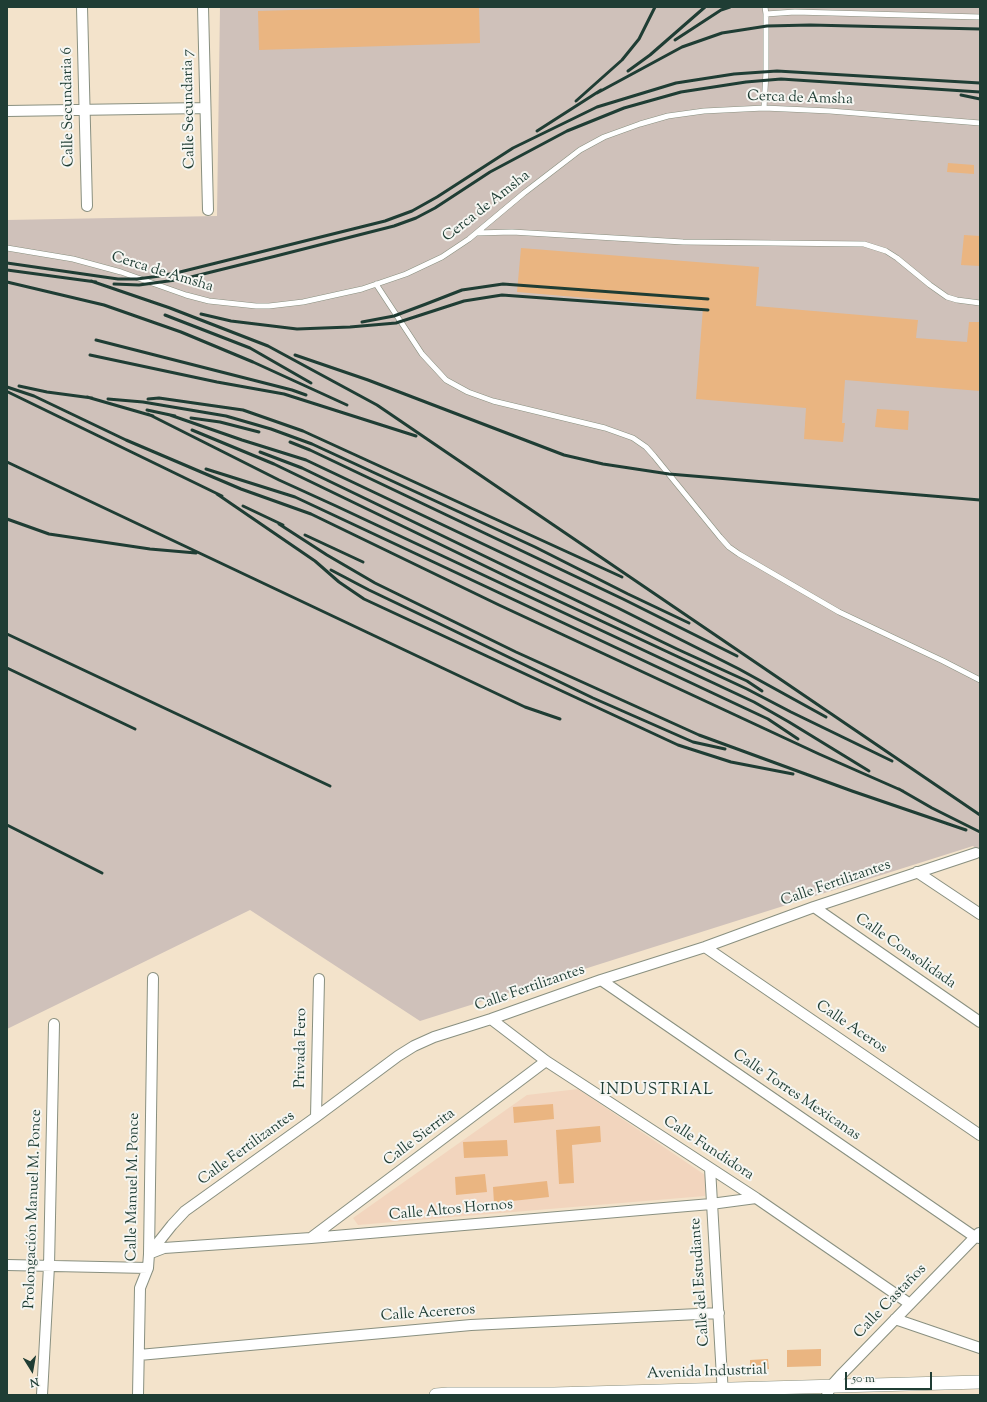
<!DOCTYPE html>
<meta charset="utf-8">
<style>
body{margin:0}
#map{position:relative;width:987px;height:1402px;overflow:hidden;background:#f3e3cb;font-family:"Sorts Mill Goudy",serif}
canvas{display:block}
.frame{position:absolute;inset:0;border:8px solid #1f3d34;pointer-events:none}
.north{position:absolute;left:12px;top:1350px;width:40px;height:40px;-webkit-text-stroke:3px #f6f6f2;paint-order:stroke;rotate:169deg;font-size:11px;font-weight:700;line-height:16px;text-align:center;color:#1f3d34}
.north::after{content:'';display:block;margin:auto;width:14px;height:18px;background:#1f3d34;clip-path:polygon(50% 0,100% 100%,50% 72%,0 100%)}
.scale{position:absolute;left:845px;top:1372px;width:87px;height:18px;box-sizing:border-box;border:2px solid #1f3d34;border-top:0;padding-left:5px;font-size:12px;line-height:14px;white-space:nowrap;color:#1f3d34;-webkit-text-stroke:3px #f6f6f2;paint-order:stroke}
</style>
<div id="map">
<canvas width="987" height="1402"></canvas>
<div class="frame"></div>
<div class="north">N</div>
<div class="scale">50 m</div>
</div>
<script>
const ctx = document.querySelector('canvas').getContext('2d');
ctx.lineJoin = 'round';
function fill(path, color) { ctx.fillStyle = color; ctx.fill(path, 'evenodd'); }
const poly = rows => new Path2D(rows.map(r => 'M' + r).join(''));
function strokePath(path, color, width, dash) { ctx.strokeStyle = color; ctx.lineWidth = width; ctx.lineCap = dash ? 'butt' : 'round'; ctx.setLineDash(dash || []); ctx.stroke(path); }
function drawText(font, color, halo, rows, align = 'center') {
  ctx.font = font + ' "Sorts Mill Goudy",serif'; ctx.lineWidth = 4; ctx.setLineDash([]); ctx.textBaseline = 'middle'; ctx.strokeStyle = halo; ctx.fillStyle = color; for (const [text, x, y, turn = 0] of rows) {
    ctx.save(); ctx.translate(x, y); ctx.rotate((+turn || 0) * Math.PI / 180); ctx.textAlign = isNaN(turn) ? turn : align; if (halo) ctx.strokeText(text, 0, 0); ctx.fillText(text, 0, 0); ctx.restore();
  }
}
fill(poly([
 [578,1089,705,1175,705,1196,358,1225,353,1218,527,1095]
]), '#f2d5be');
fill(poly([
 [220,7,980,7,980,851,973,846,420,1021,250,910,7,1029,7,220,217,216]
]), '#cfc1ba');
fill(poly([
 [394,7,479,7,480,43,259,50,258,11],
 [948,163,974,165,974,174,947,172],
 [964,235,980,236,980,266,961,265],
 [521,248,759,267,756,306,918,320,916,338,967,342,969,322,980,322,980,391,845,380,842,423,845,423,843,442,804,439,806,408,696,399,703,308,517,292],
 [877,409,909,411,908,430,875,427],
 [553,1104,554,1119,514,1123,513,1107],
 [600,1126,601,1142,572,1145,574,1183,559,1184,556,1130],
 [507,1140,508,1156,464,1158,463,1142],
 [485,1174,487,1192,456,1195,455,1177],
 [547,1181,549,1197,494,1203,493,1187],
 [821,1349,821,1366,787,1367,787,1350],
 [768,1359,769,1369,750,1370,750,1360]
]), '#eab581');
const service = poly([
 [765,7,766,14],
 [764,108,766,72,766,14,795,12,980,17],
 [477,233,512,232,683,242,864,244,886,251,897,258,930,285,947,297,957,300,980,303],
 [7,248,73,259,121,272,186,295,209,301,256,306,269,306,303,302,362,289,406,274,442,257,469,239,524,193,580,150,604,137,640,124,668,116,704,111,764,108,830,111,980,123],
 [376,284,422,354,446,380,468,392,493,401,605,428,633,438,646,447,654,456,720,537,729,547,739,554,839,612,943,661,980,680]
]);
const minor = poly([
 [82,7,87,206],
 [203,7,208,210],
 [7,111,205,108],
 [917,872,980,914],
 [814,907,980,1022],
 [705,947,980,1135],
 [601,980,975,1237,980,1238],
 [491,1019,546,1061,756,1198,910,1304],
 [316,1117,319,979],
 [710,1168,723,1395],
 [312,1237,546,1061],
 [151,1253,164,1248,311,1238,711,1204,756,1198],
 [149,1254,172,1225,185,1211,316,1117,398,1056,414,1046,434,1037,491,1019,601,980,705,947,814,907,976,853],
 [7,1265,148,1268],
 [895,1319,980,1348],
 [139,1355,471,1325,719,1313],
 [42,1395,49,1266,54,1024],
 [138,1395,140,1288,148,1268,149,1254,153,978],
 [827,1395,831,1386,840,1376,979,1233]
]);
const tertiary = poly([
 [436,1395,448,1394,554,1394,980,1382]
]);
strokePath(service, '#899080', 6);
strokePath(minor, '#899080', 12);
strokePath(tertiary, '#899080', 14);
strokePath(service, '#fff', 5);
strokePath(minor, '#fff', 10);
strokePath(tertiary, '#fff', 13);
strokePath(poly([
 [675,40,721,10,730,7],
 [628,71,650,55,705,7],
 [597,93,682,47,722,33,767,26,810,25,980,29],
 [961,95,980,99],
 [576,101,622,60,639,39,655,7],
 [537,131,601,90],
 [7,263,118,279,137,279,160,276,180,272,385,221,412,211,437,197,513,148,597,107,676,83,734,74,777,71,980,83],
 [7,270,96,282],
 [91,281,170,308,268,346,377,405,980,815],
 [7,282,104,305,181,332,253,362,347,405],
 [114,284,139,285,183,279,276,256,394,226,416,218,435,208,490,172,567,131,624,108,681,92,746,82,781,79,980,92],
 [201,314,231,321,297,329,350,327,396,323,464,301,502,295,708,310],
 [165,315,250,348,311,383],
 [362,322,394,316,426,304,462,290,503,284,708,299],
 [96,340,292,390,306,395],
 [90,355,217,382,284,394,416,436],
 [295,355,368,380,564,455,603,464,669,474,980,500],
 [19,386,47,392,92,398],
 [7,387,34,396,126,440,241,489,311,514,499,605,819,754,903,791],
 [8,392,222,496],
 [87,397,153,416],
 [108,399,143,402,226,416,271,429,312,444,535,547,628,594,689,623],
 [148,399,159,398,243,410,303,431,622,577],
 [147,410,175,416],
 [148,414,279,480,336,506,754,702,789,722,869,771],
 [170,415,242,440,306,460,618,608,739,669,826,717],
 [191,418,220,422,259,432],
 [192,430,274,464,518,582,747,689,791,712,892,761],
 [290,442,310,450,623,599,737,656],
 [260,452,302,468,677,649,747,681,762,691],
 [7,462,525,707,560,719],
 [206,469,295,497,768,719,798,739],
 [217,494,315,561,339,582,364,599,678,745,731,762,793,774],
 [243,506,283,525],
 [7,519,49,534,150,549,196,553],
 [279,524,327,555,375,583,516,652,699,735,852,791,966,830],
 [305,535,363,562],
 [331,570,369,590,438,623,593,698,693,742,725,749],
 [7,634,330,786],
 [7,668,135,729],
 [899,789,932,808,980,832],
 [7,825,102,873]
]), '#1f3d34', 3);
drawText('15px', '#1f3d34', '#f6f6f2', [
 ["Cerca de Amsha",800,99,2],
 ["Calle Secundaria 6",69,107,-91],
 ["Calle Secundaria 7",190,109,-91],
 ["Cerca de Amsha",487,207,-38],
 ["Cerca de Amsha",162,273,17],
 ["Calle Fertilizantes",836,884,-19],
 ["Calle Consolidada",905,952,35],
 ["Calle Fertilizantes",530,989,-19],
 ["Calle Aceros",851,1028,34],
 ["Privada Fero",302,1048,-89],
 ["Calle Torres Mexicanas",796,1096,34],
 ["Calle Sierrita",420,1138,-37],
 ["Calle Fertilizantes",247,1149,-36],
 ["Calle Fundidora",708,1149,33],
 ["Calle Manuel M. Ponce",134,1187,-89],
 ["Prolongación Manuel M. Ponce",34,1209,-88],
 ["Calle Altos Hornos",451,1211,-5],
 ["Calle del Estudiante",701,1282,-94],
 ["Calle Castaños",891,1302,-46],
 ["Calle Acereros",428,1314,-4],
 ["Avenida Industrial",707,1373,-2]
]);
ctx.letterSpacing = '1px';
drawText('16px', '#1f3d34', '#f6f6f2', [
 ["INDUSTRIAL",657,1091]
]);
ctx.letterSpacing = '0px';
</script>
